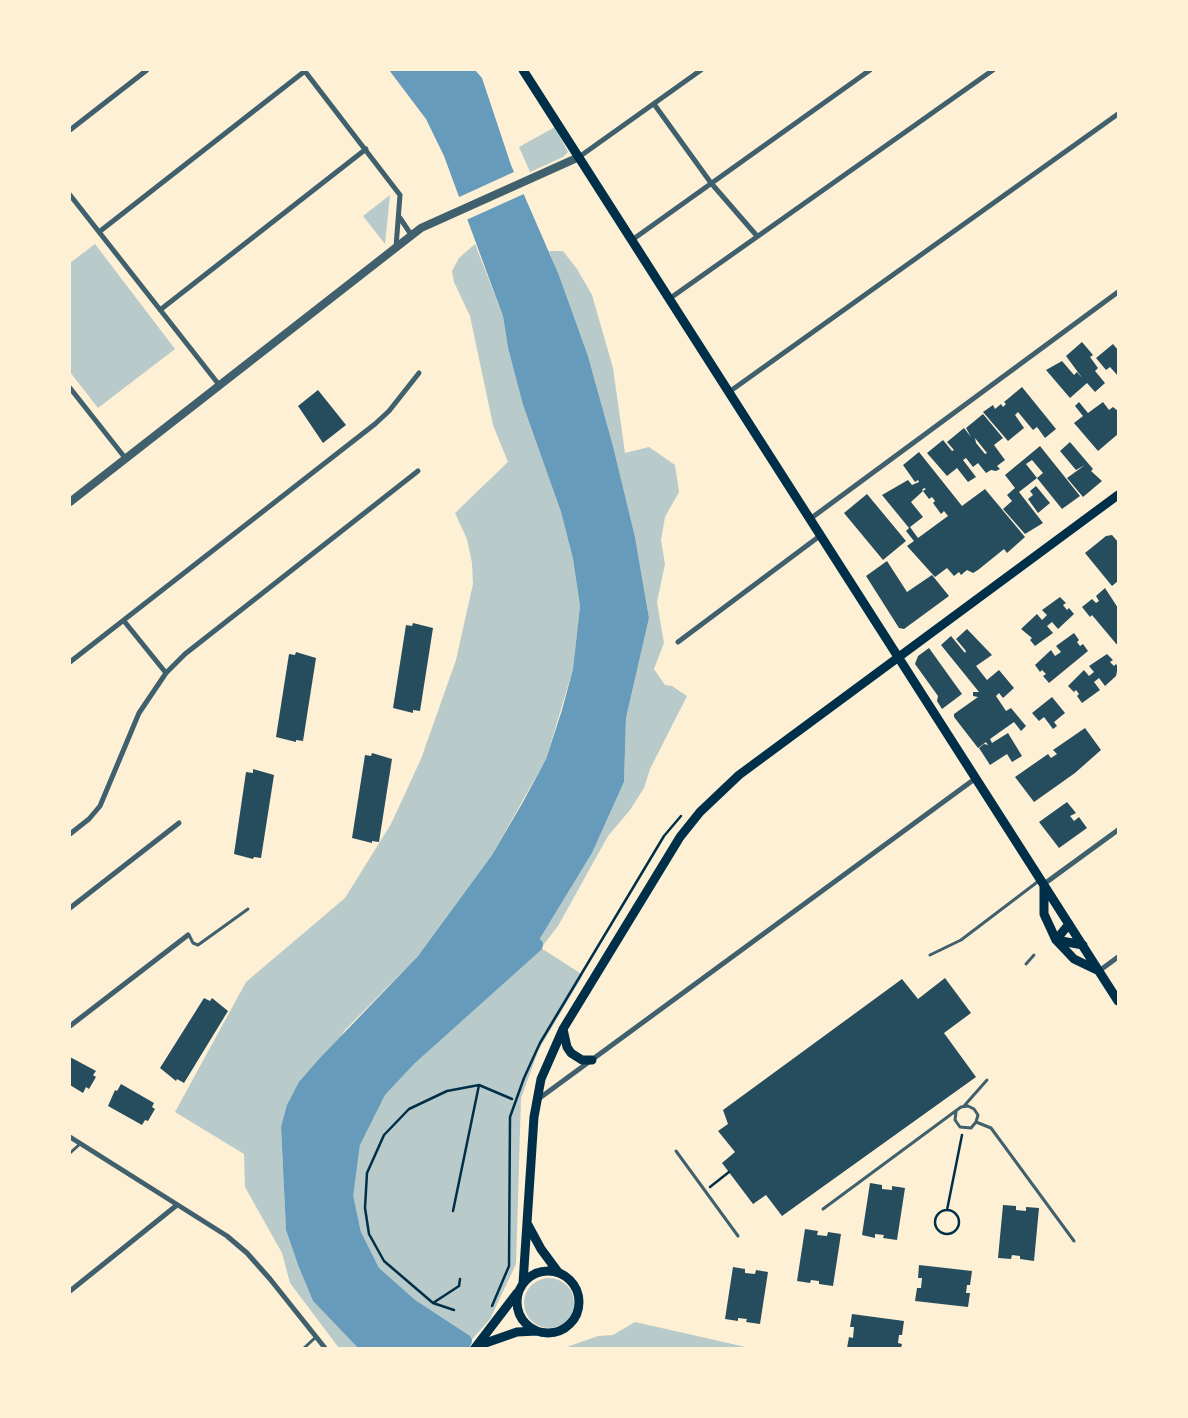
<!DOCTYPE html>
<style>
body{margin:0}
#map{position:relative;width:1188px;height:1418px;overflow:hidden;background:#fdf0d5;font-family:Figtree,sans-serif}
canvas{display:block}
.frame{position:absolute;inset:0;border:71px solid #fdf0d5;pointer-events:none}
</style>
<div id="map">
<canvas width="1188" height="1418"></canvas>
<div class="frame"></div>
</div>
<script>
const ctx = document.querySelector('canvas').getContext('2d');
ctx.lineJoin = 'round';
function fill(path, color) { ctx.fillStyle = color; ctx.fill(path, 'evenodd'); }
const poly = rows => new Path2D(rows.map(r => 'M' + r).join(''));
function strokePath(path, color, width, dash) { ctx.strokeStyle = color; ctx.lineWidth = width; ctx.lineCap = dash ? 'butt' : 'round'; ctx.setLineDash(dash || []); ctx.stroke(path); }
fill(poly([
 [555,127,568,152,563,157,530,172,519,147],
 [390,195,385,244,363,216],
 [95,244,175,349,98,408,70,372,70,263],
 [475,244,503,316,508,348,523,405,561,512,573,559,580,606,573,669,546,759,492,855,418,956,345,1030,281,1127,286,1230,298,1265,313,1301,358,1348,339,1348,290,1283,282,1253,245,1187,244,1154,175,1112,246,982,345,898,391,824,421,759,456,660,473,584,472,563,467,539,455,513,508,462,493,425,470,316,454,282,452,271,459,258],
 [549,251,563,251,577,269,592,295,613,368,625,453,649,447,675,465,679,492,665,517,661,540,665,564,657,602,664,643,654,669,665,685,672,686,687,696,650,769,644,788,630,810,608,836,558,926,541,948,583,975,539,1049,521,1098,516,1264,490,1319,468,1344,410,1305,373,1272,354,1234,346,1196,353,1143,379,1091,410,1058,536,945,592,853,624,782,626,718,649,618,635,537,613,446,588,356],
 '524 1303a25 25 0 1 1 50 0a25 25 0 1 1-50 0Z',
 [635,1322,750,1348,564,1348,598,1336,613,1335]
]), '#b9caca');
fill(poly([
 [389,70,475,70,482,78,511,165,558,273,588,356,613,446,635,537,649,618,626,718,624,782,592,853,536,945,410,1058,379,1091,353,1143,346,1196,354,1234,373,1272,410,1305,473,1348,358,1348,313,1301,298,1265,286,1230,281,1127,287,1105,299,1082,319,1059,418,956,492,855,523,802,546,759,562,710,573,669,580,606,573,559,561,512,523,405,508,348,503,316,490,281,444,156,426,119]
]), '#669bbc');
fill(poly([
 [516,171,526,193,464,221,457,198]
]), '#fdf0d5');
strokePath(poly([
 [465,1341,410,1305,373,1272,354,1234,346,1196,353,1143,379,1091,410,1058,536,945]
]), '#669bbc', 14);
fill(poly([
 [1082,342,1093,355,1090,357,1098,368,1095,371,1105,383,1095,392,1087,383,1070,398,1046,370,1062,361,1074,375,1077,372,1083,379,1066,356],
 [1113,344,1118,350,1118,376,1110,367,1106,370,1096,358],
 [1022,387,1056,429,1045,438,1037,427,1033,430,1018,412,1015,415,1013,412,1024,428,1008,441,983,412,993,405,995,409,1001,404,1003,407,1006,404,1004,402],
 [318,390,346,425,323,443,298,406],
 [1079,402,1088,413,1103,402,1109,410,1113,407,1118,411,1118,434,1098,451,1074,423,1083,416,1075,406],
 [983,414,1003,438,994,445,1005,460,997,466,1000,469,996,471,991,470,986,473,978,463,973,467,966,458,963,460,976,477,968,482,957,468,947,476,927,453,943,440,952,451,954,450,947,442,964,428,971,437,966,428],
 [975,438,987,453,985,454,976,443],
 [1070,442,1093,469,1091,471,1102,481,1083,497,1067,478,1085,465,1076,470,1060,451],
 [1040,446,1080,496,1062,509,1037,478,1019,492,1043,523,1025,534,1003,509,1012,501,1007,495,1015,488,1005,475],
 [1032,460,1043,473,1037,478,1026,464],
 [919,452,962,506,966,503,985,527,966,503,985,489,1025,537,1007,553,1004,549,978,570,973,573,967,570,961,575,959,572,954,576,947,568,935,577,907,546,914,541,906,531,909,528,882,495,908,480,912,485,919,482,918,480,915,482,903,465],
 [924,488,926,489,923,491,929,499,932,497,935,501,933,503,941,514,944,511,948,516,918,538,910,527,923,517,911,502,923,491,922,490],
 [1036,486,1050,503,1038,513,1028,499,1033,495,1030,491],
 [867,494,906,541,883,560,844,513],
 [1112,535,1118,542,1118,581,1112,586,1085,553,1106,536],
 [887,561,907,592,932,575,949,596,904,629,899,628,866,576],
 [1105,588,1118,608,1118,646,1092,615,1090,617,1082,607,1092,599,1096,603,1099,601,1096,596],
 [1060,597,1066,603,1063,605,1067,610,1069,608,1074,614,1058,629,1052,622,1047,626,1053,633,1035,646,1030,640,1032,638,1021,629,1037,614,1042,620,1047,615,1042,610],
 [413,623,433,628,420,711,413,710,413,713,393,708,406,625,412,626],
 [967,629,992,655,976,666,987,680,999,670,1014,688,1003,698,999,693,996,696,1006,711,1011,708,1026,726,1021,731,1014,722,990,739,992,743,1008,733,1022,756,1012,762,1007,754,990,765,979,748,984,744,988,745,986,742,978,748,954,717,954,714,978,697,973,696,973,692,979,692,941,645,951,636,965,653,966,651,956,639],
 [1074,633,1079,640,1077,642,1080,646,1083,644,1088,651,1049,683,1043,676,1046,674,1042,670,1040,672,1035,665,1051,650,1055,656,1061,652,1056,646],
 [929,648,962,694,942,709,937,701,938,696,915,664,918,656],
 [296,652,316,658,303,741,296,740,296,742,276,737,289,654,295,655],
 [1107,654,1113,660,1110,662,1114,666,1116,664,1118,667,1116,676,1105,686,1099,678,1094,682,1100,690,1082,703,1077,696,1079,694,1076,690,1074,692,1068,686,1084,670,1089,676,1094,672,1089,666],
 [1052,697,1065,713,1054,722,1057,726,1053,729,1044,717,1039,721,1032,713],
 [1085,728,1101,750,1075,773,1034,802,1015,777,1048,754,1051,758,1057,754,1053,750],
 [372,753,392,759,379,842,372,841,372,843,352,838,365,755,371,756],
 [253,769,274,775,261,858,254,857,253,859,234,854,246,772,253,773],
 [1067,802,1076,813,1070,816,1074,821,1079,817,1087,828,1059,848,1039,822],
 [945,978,971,1013,944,1033,976,1077,782,1216,766,1195,753,1204,722,1163,735,1152,718,1131,728,1124,723,1110,902,979,918,999],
 [204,998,210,1001,212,998,228,1011,184,1083,177,1079,176,1081,160,1068],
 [70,1057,96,1071,93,1075,96,1077,89,1089,86,1087,83,1093,70,1085],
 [121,1084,154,1103,152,1107,155,1109,148,1121,145,1120,142,1125,108,1106,115,1090,117,1091],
 [870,1183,882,1185,882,1189,892,1190,892,1186,905,1188,897,1240,883,1238,884,1235,875,1234,875,1238,862,1235],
 [1003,1205,1016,1206,1016,1210,1026,1211,1026,1207,1039,1208,1034,1261,1020,1259,1020,1256,1012,1255,1011,1259,998,1258],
 [805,1229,818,1231,817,1235,827,1236,828,1232,841,1234,833,1286,819,1284,819,1281,811,1280,810,1283,797,1281],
 [919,1265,972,1271,970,1285,967,1285,966,1293,970,1293,968,1307,915,1301,917,1288,921,1288,922,1278,918,1278],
 [733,1267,745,1269,745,1273,755,1274,756,1270,768,1272,760,1324,746,1322,747,1319,738,1318,738,1321,725,1319],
 [852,1314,904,1321,902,1335,899,1335,898,1343,902,1344,901,1348,847,1348,849,1337,853,1338,854,1327,850,1327]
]), '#264d5e');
strokePath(poly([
 [710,1187,729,1172],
 '935 1222a12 12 0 1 1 24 0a12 12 0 1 1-24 0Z',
 [947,1210,962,1135],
 [453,1211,479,1085],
 [433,1303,459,1286,460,1279],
 [492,1306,509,1266,510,1117,524,1078,540,1043,664,836,681,816],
 [454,1310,433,1303,384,1261,369,1234,365,1208,367,1173,384,1135,409,1109,447,1091,479,1085,512,1099]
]), '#003049', 2.5);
strokePath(poly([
 [189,935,193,943,198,945,248,909],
 [930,955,961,940,1040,880],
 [1026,964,1034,955],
 [964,1106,987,1080],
 [976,1122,991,1128,1074,1241],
 [676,1151,738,1236],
 [70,1153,80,1144],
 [823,1209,961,1107,968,1106,974,1109,978,1115,976,1122,971,1128,960,1127,955,1120,956,1112],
 [304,1348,316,1337]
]), '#3f606c', 3);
strokePath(poly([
 [304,70,400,195,396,247],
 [654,104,711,183,757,236],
 [70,130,147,70],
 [579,157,701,70],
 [70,195,220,386],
 [400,218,410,233,415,232],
 [99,232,305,71],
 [632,240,870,70],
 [669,299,993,70],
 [160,310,366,149],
 [70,388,126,459],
 [729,392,1118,114],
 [810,519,1118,292],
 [124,621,166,673],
 [678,642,821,535],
 [70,662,375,424,389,411,419,373],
 [70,834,89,819,100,806,139,713,166,673,185,654,418,471],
 [1044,884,1118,830],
 [70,908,179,823],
 [1099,971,1118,957],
 [70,1026,188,935],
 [537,1100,976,778],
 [70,1137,227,1236,247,1253,270,1279,325,1348],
 [70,1291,177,1205]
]), '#3f606c', 5);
strokePath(poly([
 [70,502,421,228,579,157]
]), '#3f606c', 8);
strokePath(poly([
 [523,70,1118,1001],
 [1044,885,1044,914,1056,940,1074,959,1099,971],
 [1056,940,1083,945],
 [1056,940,1069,924],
 [563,1029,567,1047,571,1053,582,1060,592,1060],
 [528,1225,541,1249,558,1272],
 '517 1302a31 31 0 1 1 62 0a31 31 0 1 1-62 0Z',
 [523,1283,534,1117,541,1079,563,1029,680,837,700,812,739,775,1118,495],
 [477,1346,517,1332,537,1331],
 [475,1348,517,1293]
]), '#003049', 9);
</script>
